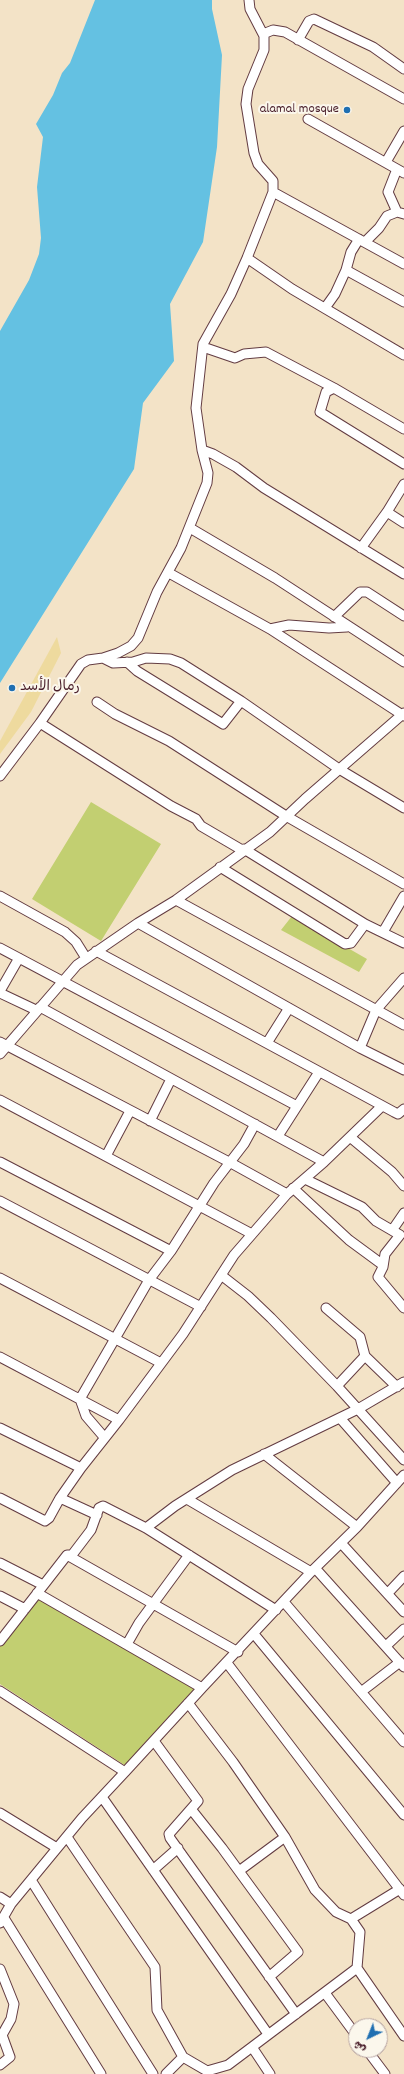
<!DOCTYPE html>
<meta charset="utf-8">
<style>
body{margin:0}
#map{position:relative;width:404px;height:2074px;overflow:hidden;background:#f3e3c7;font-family:Dekko,"Playpen Sans Arabic",sans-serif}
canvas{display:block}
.north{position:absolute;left:348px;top:2018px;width:40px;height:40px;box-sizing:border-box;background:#fbf7ec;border:1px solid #b4a19f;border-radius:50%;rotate:223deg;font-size:11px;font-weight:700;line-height:16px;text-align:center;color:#4a1f2b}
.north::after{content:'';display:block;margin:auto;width:14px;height:18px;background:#1f6fb2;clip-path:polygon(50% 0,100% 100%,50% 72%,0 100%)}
</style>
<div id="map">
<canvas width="404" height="2074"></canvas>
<div class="north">ش</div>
</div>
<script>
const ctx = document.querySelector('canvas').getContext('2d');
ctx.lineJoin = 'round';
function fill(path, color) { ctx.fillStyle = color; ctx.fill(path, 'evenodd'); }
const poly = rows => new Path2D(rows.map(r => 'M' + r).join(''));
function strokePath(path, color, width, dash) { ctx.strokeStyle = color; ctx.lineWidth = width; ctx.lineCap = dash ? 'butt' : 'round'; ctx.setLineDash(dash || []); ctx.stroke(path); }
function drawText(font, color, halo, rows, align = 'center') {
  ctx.font = font + ' Dekko,"Playpen Sans Arabic",sans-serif'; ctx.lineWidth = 4; ctx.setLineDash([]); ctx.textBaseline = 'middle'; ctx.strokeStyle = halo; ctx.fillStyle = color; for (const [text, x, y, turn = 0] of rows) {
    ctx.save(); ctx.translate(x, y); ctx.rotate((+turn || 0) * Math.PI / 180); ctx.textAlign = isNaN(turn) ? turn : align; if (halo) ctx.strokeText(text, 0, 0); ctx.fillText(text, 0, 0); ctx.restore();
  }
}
fill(poly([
 [91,802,161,844,101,941,32,899],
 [292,916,367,959,359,972,281,930],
 [37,1598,197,1690,126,1766,0,1684,0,1645]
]), '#c2cf71');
fill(poly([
 [57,637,61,653,31,712,0,754,0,741]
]), '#eeda9e');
fill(poly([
 [95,0,212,0,212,9,222,55,217,147,203,242,170,304,174,361,143,403,134,469,0,683,0,331,29,280,39,254,41,238,37,187,43,137,36,124,53,95,62,73,70,63]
]), '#64c1e2');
const minor = poly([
 [263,34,273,30,285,32,404,99],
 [298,40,309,21,314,19,373,47,404,69],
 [308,119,404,173],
 [386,162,404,131],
 [397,169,388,192,397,212],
 [273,192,404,264],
 [365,242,379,228,387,216,397,212,404,214],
 [247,258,292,289,404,355],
 [346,270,404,302],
 [325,308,335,294,346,270,351,252,359,239],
 [203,347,235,358,244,354,266,352,334,388,404,429],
 [334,388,326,392,320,412,404,464],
 [202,450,213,454,236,467,264,488,404,574],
 [387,512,404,523],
 [190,528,275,578,404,662],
 [361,548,387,512,404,484],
 [169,573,270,629,404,716],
 [334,617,360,592,367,592,404,616],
 [270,629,289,625,329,628,347,627],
 [103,658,113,663,133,662,146,658,170,659,181,663,241,701,339,769,404,808],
 [127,662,137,671,223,724,241,701],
 [97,702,115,714,169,741,286,816,404,884],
 [40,723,171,806,196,819,201,826,242,850],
 [0,776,40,723,81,664,88,660,103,658,118,653,131,646,138,638,157,592,181,548,207,483,208,473,202,450,196,408,203,344,231,294,247,258,273,192,273,181,258,164,254,153,246,104,248,89,264,50,264,36,250,9,249,0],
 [244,849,365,924,404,943],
 [220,867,345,944,351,943,365,924],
 [0,896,65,932,76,942,86,958],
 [176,900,404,1025],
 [138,923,360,1048,404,1070],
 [383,932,404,896],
 [0,948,297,1106],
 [96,951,394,1112,398,1114,404,1109],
 [0,991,19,958],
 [0,993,36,1010],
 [40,1007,324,1162],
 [0,1042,231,1163,287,1194],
 [267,1043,289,1008],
 [360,1048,376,1010,404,978],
 [0,1054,77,965,138,923,176,900,270,832,305,799,404,713],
 [0,1100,252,1234],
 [150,1121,171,1079],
 [278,1136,319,1072],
 [350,1137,392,1172,404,1186],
 [106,1156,130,1111],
 [0,1162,171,1251],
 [305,1179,362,1207,376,1221,400,1235,385,1254,383,1267,378,1277,404,1308],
 [293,1188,349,1240,383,1265],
 [0,1201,201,1307],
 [393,1229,404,1213],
 [221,1275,248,1296,271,1318,337,1386,404,1460],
 [0,1278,161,1363],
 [326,1308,360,1337,365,1356,397,1387],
 [0,1357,119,1420],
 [337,1386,365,1356],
 [340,1418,397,1483],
 [0,1428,81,1468],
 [104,1437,86,1416,80,1399,149,1280,171,1251,214,1183,244,1144,255,1124],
 [264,1454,357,1527],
 [0,1498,45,1521,49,1518,60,1498,81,1468,119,1420,183,1334,234,1255,287,1194,324,1162,382,1106],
 [60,1498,97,1515],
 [187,1499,311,1572],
 [146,1528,175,1506,232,1470,358,1409,404,1382],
 [341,1543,404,1612],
 [67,1555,238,1652],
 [0,1563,43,1585],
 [315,1568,404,1667],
 [388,1593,404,1576],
 [0,1596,25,1609],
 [284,1602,404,1742],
 [254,1634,404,1815],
 [0,1641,67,1555,72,1555,91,1530,99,1508,103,1506,146,1528,276,1610],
 [127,1644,139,1623,189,1555],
 [386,1646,404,1629],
 [227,1663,404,1895],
 [202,1688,311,1572,357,1527,404,1475],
 [0,1691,125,1772,202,1688,37,1593],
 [361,1692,400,1662],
 [188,1703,233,1762,285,1837,315,1890,336,1912,351,1919,360,1932,357,1968,404,2036],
 [154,1741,198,1801,169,1834,170,1838,296,2014],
 [102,1797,268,2034],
 [191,1809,222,1848,298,1952,269,1977],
 [0,1813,57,1848],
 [67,1837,155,1967,157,2010,183,2057,166,2074],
 [153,1870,178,1848],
 [239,1871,285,1837],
 [31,1880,153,2074],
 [0,1897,11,1904],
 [4,1918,101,2074],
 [351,1919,400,1889],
 [0,1923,11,1904,82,1818,125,1772],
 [0,1969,14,2004,11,2019,2,2035,10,2057,0,2065],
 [325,1993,356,2035],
 [367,2050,385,2074],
 [183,2057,207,2071,228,2065,252,2047],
 [270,2074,252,2047,357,1968]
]);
strokePath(minor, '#633c42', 11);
strokePath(minor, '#fff', 9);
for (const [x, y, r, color] of [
 [347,110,4,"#1f6fb2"],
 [12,688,4,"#1f6fb2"]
]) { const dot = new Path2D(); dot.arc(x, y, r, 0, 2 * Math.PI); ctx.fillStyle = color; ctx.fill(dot); strokePath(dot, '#fbf7ec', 1.5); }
drawText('14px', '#4a1f2b', '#fbf7ec', [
 ["alamal mosque",339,110],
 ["رمال الأسد",20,688,"left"]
], 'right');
</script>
